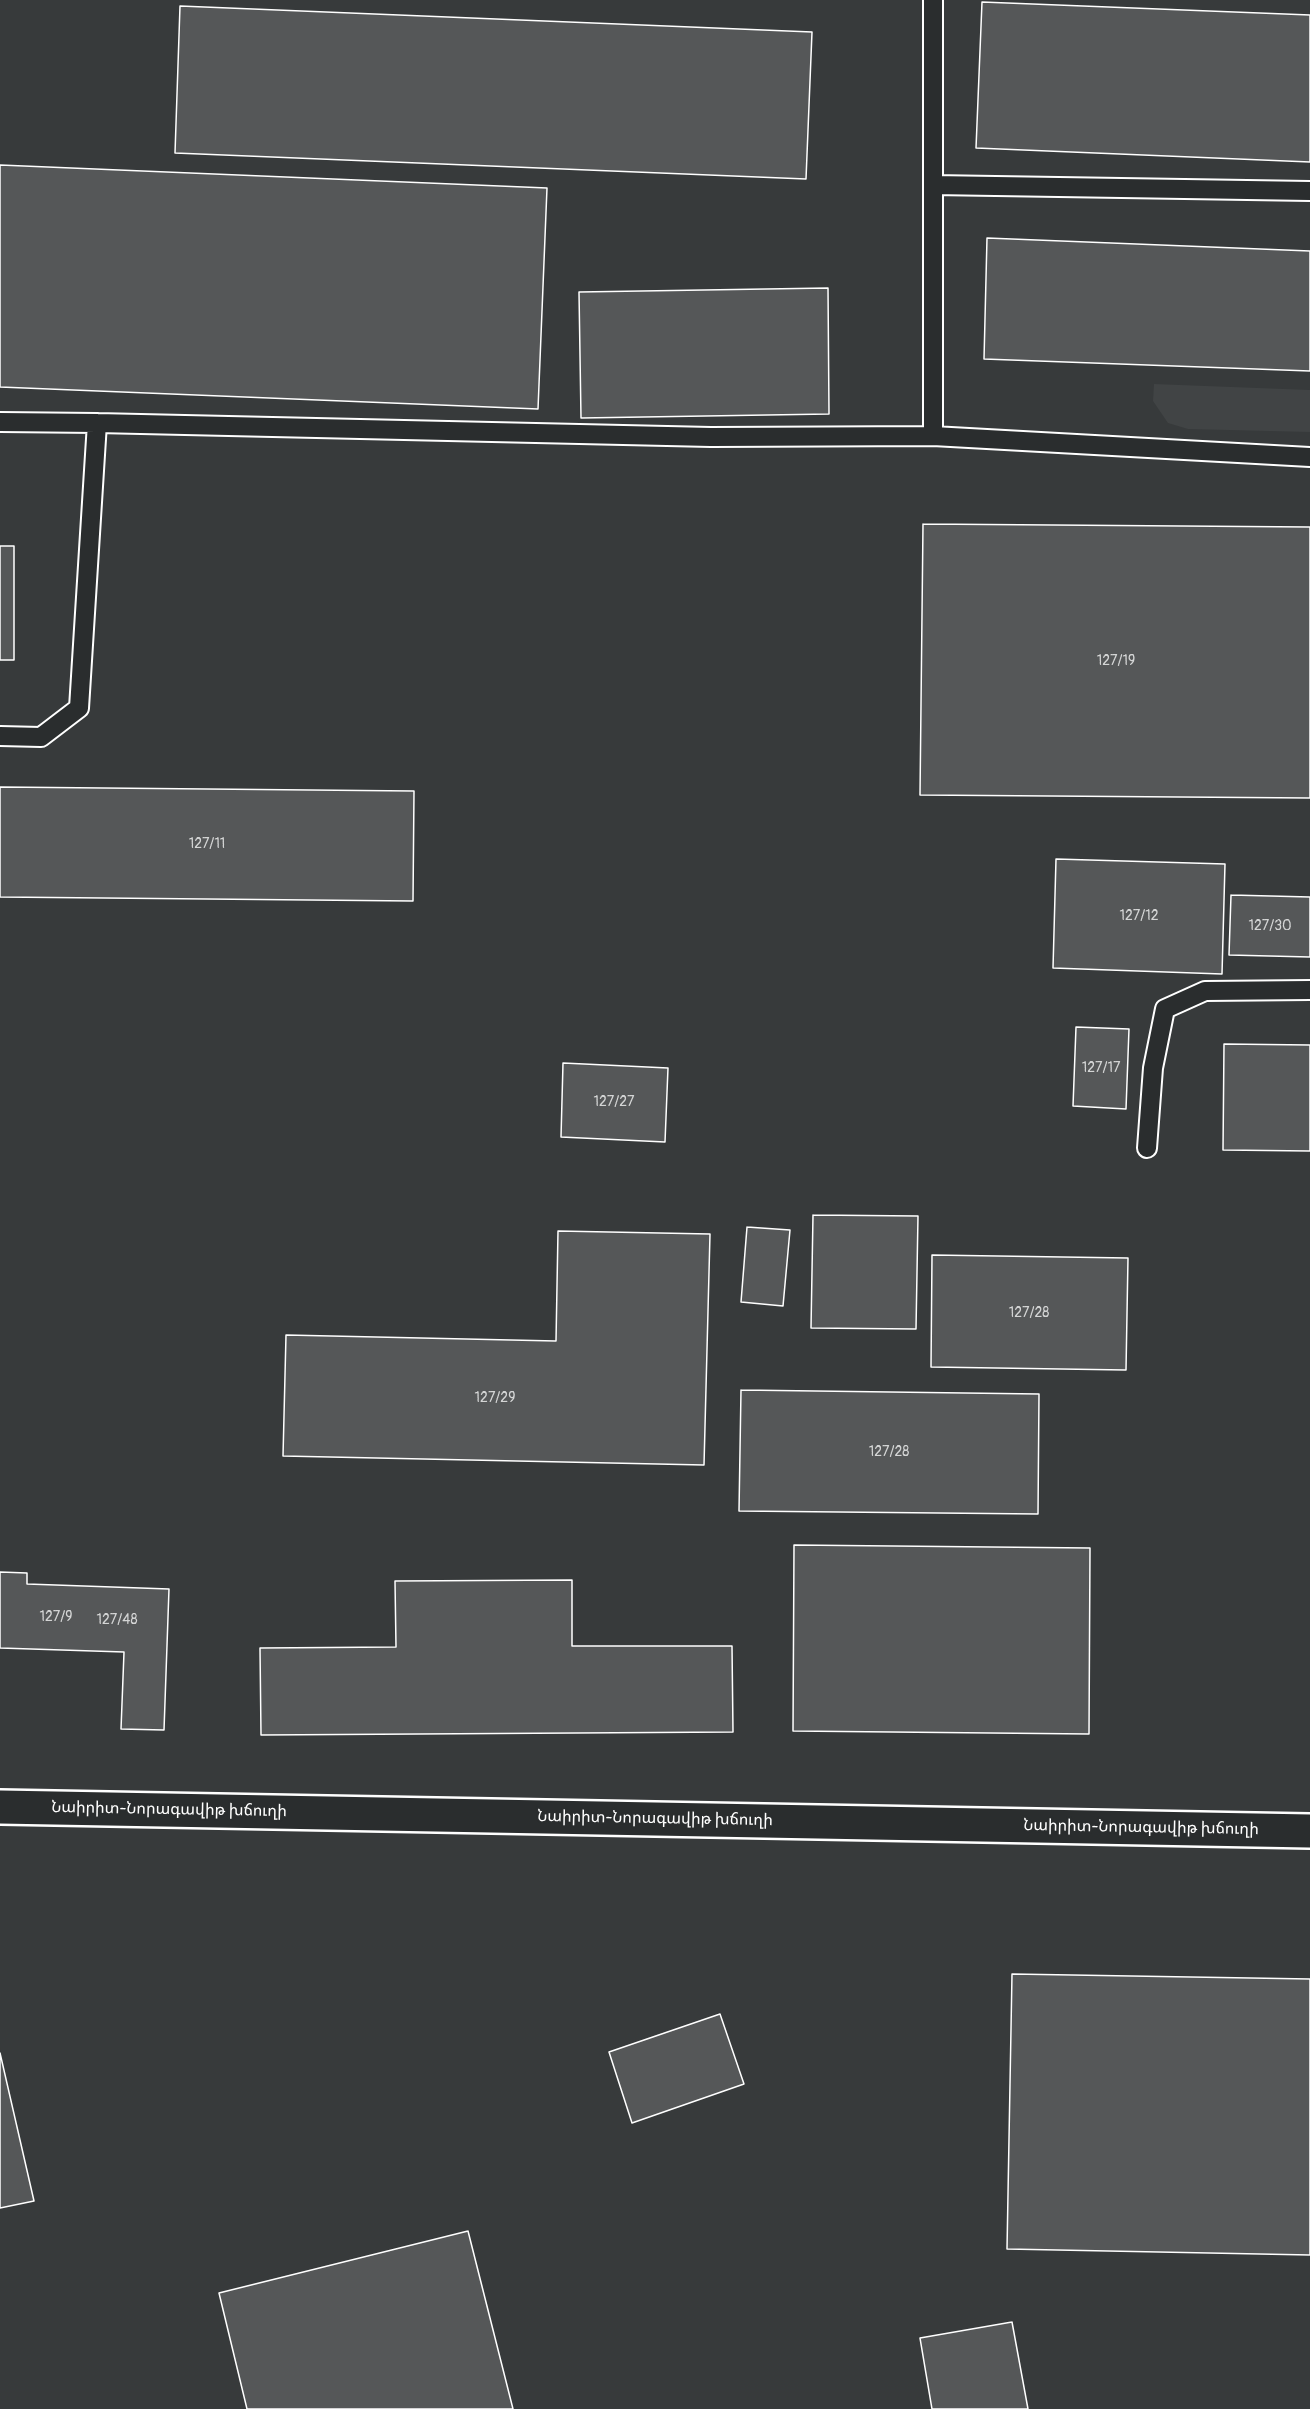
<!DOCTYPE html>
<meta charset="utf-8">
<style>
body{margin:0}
canvas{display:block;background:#2a2d2e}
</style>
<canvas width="1310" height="2409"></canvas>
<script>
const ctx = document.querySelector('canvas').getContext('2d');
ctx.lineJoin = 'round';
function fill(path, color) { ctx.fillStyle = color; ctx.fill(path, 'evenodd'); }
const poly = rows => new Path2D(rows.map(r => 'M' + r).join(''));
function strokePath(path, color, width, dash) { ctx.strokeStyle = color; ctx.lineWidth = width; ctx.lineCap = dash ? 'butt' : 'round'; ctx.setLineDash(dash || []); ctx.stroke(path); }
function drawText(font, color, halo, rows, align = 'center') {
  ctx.font = font + ' Pangolin,"Noto Sans Armenian",sans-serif'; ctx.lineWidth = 4.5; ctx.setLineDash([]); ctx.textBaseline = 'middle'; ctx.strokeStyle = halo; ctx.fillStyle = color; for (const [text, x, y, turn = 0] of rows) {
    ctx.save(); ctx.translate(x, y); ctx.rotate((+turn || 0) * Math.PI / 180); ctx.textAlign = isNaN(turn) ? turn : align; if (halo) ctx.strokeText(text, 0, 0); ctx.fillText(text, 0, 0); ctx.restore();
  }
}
fill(poly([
 [0,0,1310,0,1310,2409,0,2409]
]), '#373a3b');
fill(poly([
 [1154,384,1310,390,1310,432,1188,429,1168,423,1153,401]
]), '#414445');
const building = poly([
 [982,2,1310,15,1310,162,976,148,982,2],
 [180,6,812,32,806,179,175,153,180,6],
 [0,165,547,188,538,409,0,387,0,165],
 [987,238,1310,251,1310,371,984,359,987,238],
 [828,288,829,414,581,418,579,292,828,288],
 [923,524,1310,527,1310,798,920,795,923,524],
 [0,546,14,546,14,660,0,660,0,546],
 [0,787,414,791,413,901,0,897,0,787],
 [1056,859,1225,864,1222,974,1053,968,1056,859],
 [1231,895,1310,897,1310,957,1229,955,1231,895],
 [1076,1027,1129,1029,1126,1109,1073,1106,1076,1027],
 [1224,1044,1310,1045,1310,1151,1223,1150,1224,1044],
 [563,1063,668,1068,665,1142,561,1137,563,1063],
 [813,1215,918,1216,916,1329,811,1328,813,1215],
 [747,1227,790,1230,783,1306,741,1302,747,1227],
 [558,1231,710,1234,704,1465,283,1456,286,1335,556,1341,558,1231],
 [932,1255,1128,1258,1126,1370,931,1367,932,1255],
 [741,1390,1039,1394,1038,1514,739,1511,741,1390],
 [794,1545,1090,1548,1089,1734,793,1731,794,1545],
 [0,1572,27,1573,27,1584,169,1589,164,1730,121,1729,124,1652,0,1648,0,1572],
 [572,1580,572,1646,732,1646,733,1732,261,1735,260,1648,396,1647,395,1581,572,1580],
 [1012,1974,1310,1979,1310,2255,1007,2249,1012,1974],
 [720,2014,744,2084,632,2123,609,2052,720,2014],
 [0,2053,34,2201,0,2208,0,2053],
 [468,2231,513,2409,247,2409,219,2293,468,2231],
 [1012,2322,1028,2409,932,2409,920,2338,1012,2322]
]);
fill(building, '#555758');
strokePath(building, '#fff', 1.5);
const lane = poly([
 [933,0,933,436,1310,457],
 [933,185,1310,191],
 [0,422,97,423,711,437,933,436],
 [0,736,41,737,79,708,97,423],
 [1147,1148,1153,1068,1165,1009,1205,991,1310,990]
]);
const secondary = poly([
 [0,1807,1310,1831]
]);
strokePath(lane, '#fff', 22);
strokePath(secondary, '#fff', 38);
strokePath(lane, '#2a2d2e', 18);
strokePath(secondary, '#2a2d2e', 33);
drawText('14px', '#d4d5d5', null, [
 ["127/19",1116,661],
 ["127/11",207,844],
 ["127/12",1139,916],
 ["127/30",1270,926],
 ["127/17",1101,1068],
 ["127/27",614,1102],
 ["127/28",1029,1313],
 ["127/29",495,1398],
 ["127/28",889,1452],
 ["127/9",56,1617],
 ["127/48",117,1620]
]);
drawText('16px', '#fff', '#2a2d2e', [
 ["Նաիրիտ-Նորագավիթ խճուղի",169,1810,1],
 ["Նաիրիտ-Նորագավիթ խճուղի",655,1819,1],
 ["Նաիրիտ-Նորագավիթ խճուղի",1141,1828,1]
]);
</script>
